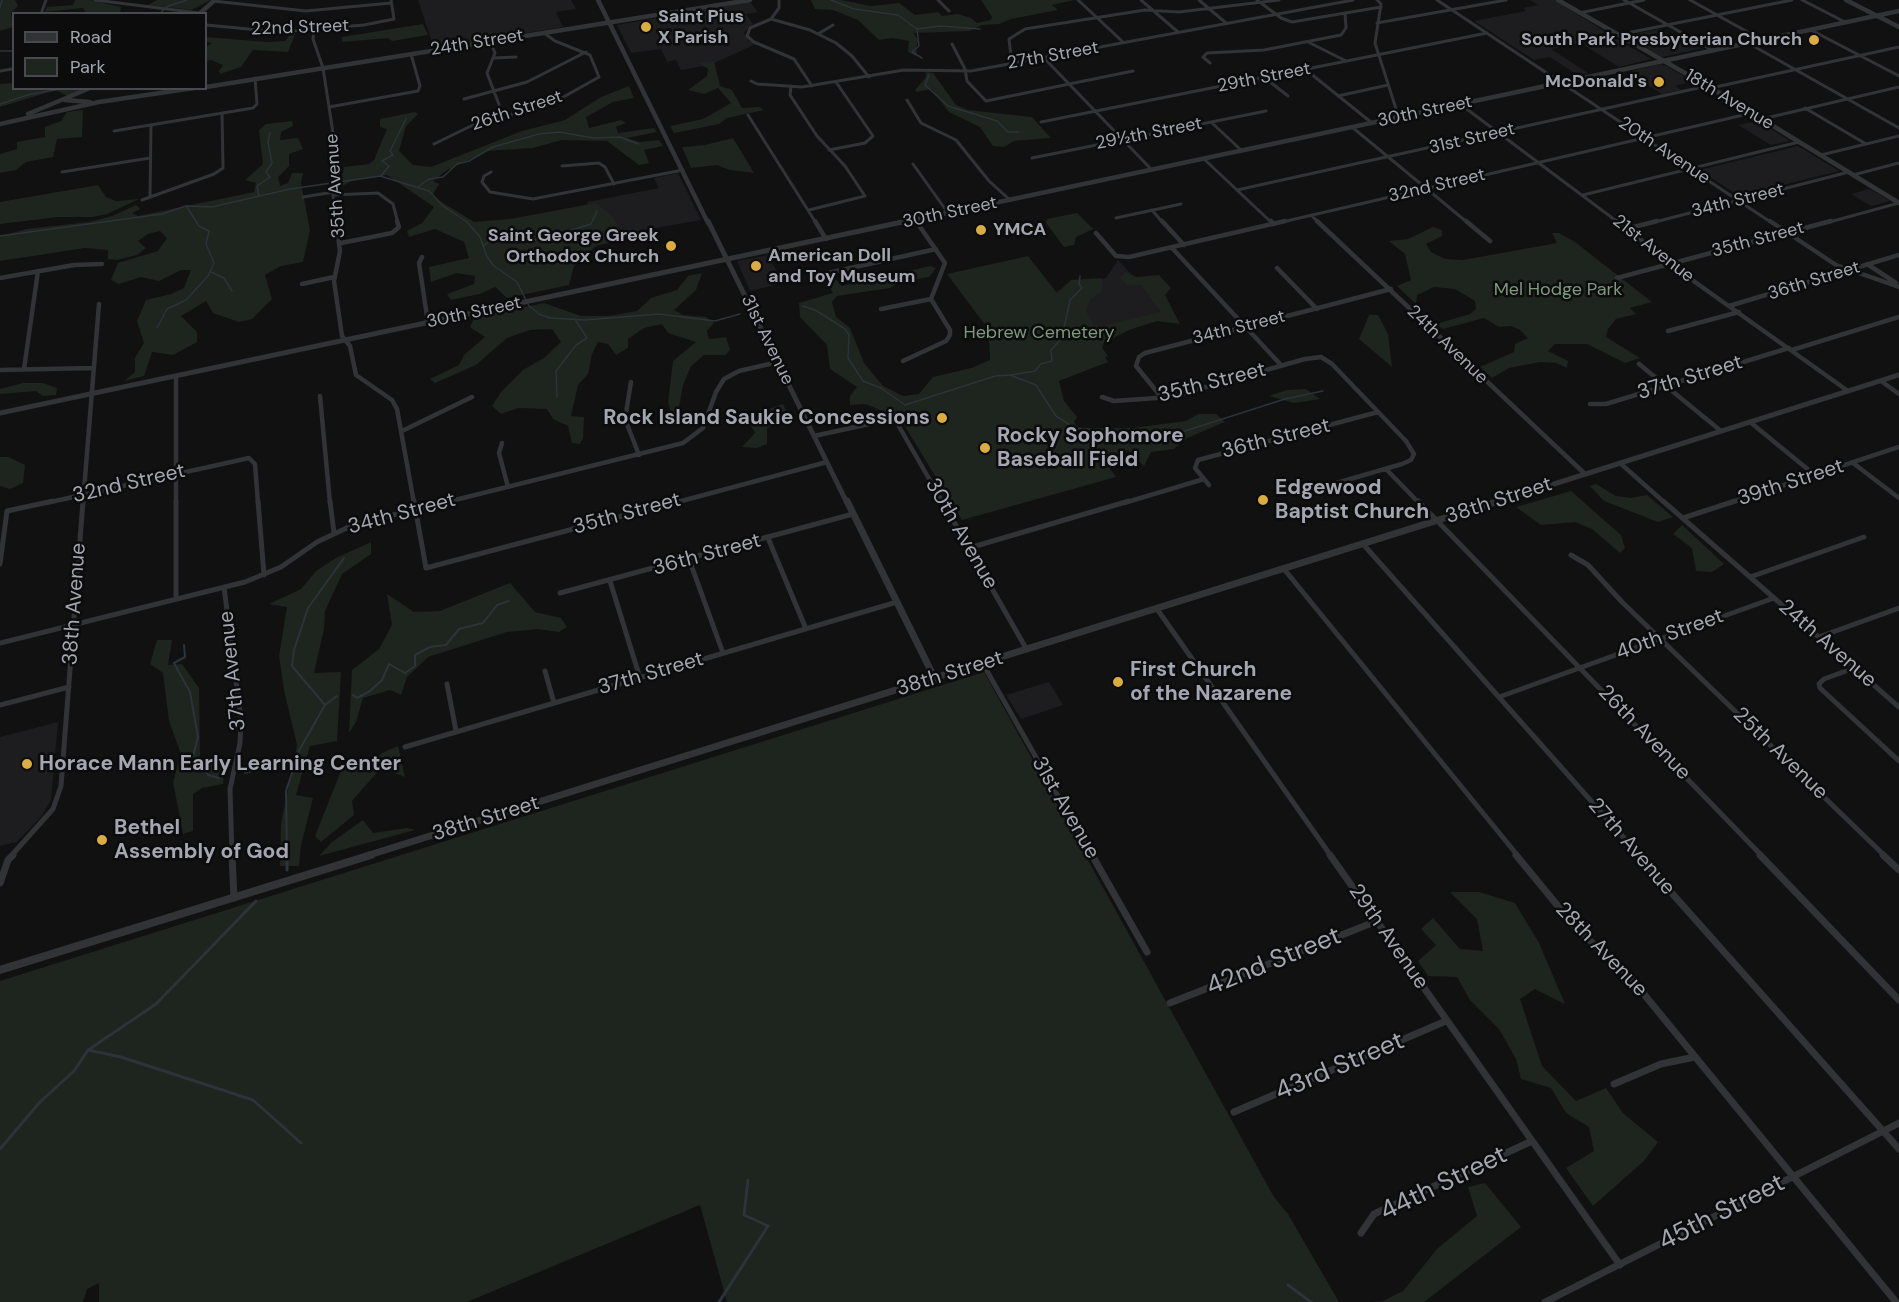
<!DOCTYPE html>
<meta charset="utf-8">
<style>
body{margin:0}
#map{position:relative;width:1899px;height:1302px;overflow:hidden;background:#111112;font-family:"DM Sans",sans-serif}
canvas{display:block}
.legend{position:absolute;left:12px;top:12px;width:195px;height:78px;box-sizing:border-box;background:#0c0c0d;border:2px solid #494a4f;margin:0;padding:8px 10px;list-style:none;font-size:18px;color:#a4a7b1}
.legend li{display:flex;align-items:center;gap:12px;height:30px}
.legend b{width:30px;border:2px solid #494a4f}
</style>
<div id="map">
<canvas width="1899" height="1302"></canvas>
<ul class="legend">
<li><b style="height:8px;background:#323336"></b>Road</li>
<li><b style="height:16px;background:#1e241e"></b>Park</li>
</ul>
</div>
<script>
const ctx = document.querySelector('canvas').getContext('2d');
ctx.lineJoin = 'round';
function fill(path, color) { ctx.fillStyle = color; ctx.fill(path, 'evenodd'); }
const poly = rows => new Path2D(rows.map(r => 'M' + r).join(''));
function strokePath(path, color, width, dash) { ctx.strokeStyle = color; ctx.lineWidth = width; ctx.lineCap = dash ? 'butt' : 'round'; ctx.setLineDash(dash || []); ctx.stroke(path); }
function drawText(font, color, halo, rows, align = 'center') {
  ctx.font = font + ' "DM Sans",sans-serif'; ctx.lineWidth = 5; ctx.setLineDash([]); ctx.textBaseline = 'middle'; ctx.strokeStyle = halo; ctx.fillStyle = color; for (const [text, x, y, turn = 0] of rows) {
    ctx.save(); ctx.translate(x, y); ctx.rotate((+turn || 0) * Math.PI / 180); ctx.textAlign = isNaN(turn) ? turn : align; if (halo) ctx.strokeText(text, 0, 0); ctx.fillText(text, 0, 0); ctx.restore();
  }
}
fill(poly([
 [418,0,571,0,576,9,556,12,563,27,434,48],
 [1530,0,1554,0,1614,37,1551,49,1588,73,1579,76,1550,57,1534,60,1474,21,1526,11,1523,8,1538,5],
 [750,2,758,12,746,14,753,24,744,32,748,40,756,44,710,65,681,70,676,60,667,62,661,49,631,53,617,25],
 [1660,29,1680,40,1686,39,1703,48,1662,57,1624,36],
 [1617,39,1651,59,1619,67,1584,45],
 [1661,64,1666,66,1693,81,1675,86,1681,90,1662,94,1627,72],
 [1758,121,1790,141,1771,145,1738,125],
 [1798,146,1839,171,1739,196,1699,170],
 [678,173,701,220,604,237,587,202,659,188,654,178],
 [1870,189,1890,201,1871,206,1851,194],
 [768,255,783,283,750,291,737,261],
 [1118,260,1166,312,1088,331,1056,291,1106,278],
 [1049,682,1063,705,1021,719,1006,695],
 [58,722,51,800,41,817,17,842,0,846,0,737]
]), '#1d1d1f');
fill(poly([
 [0,0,15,0,18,6,11,13,13,27,0,31],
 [75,0,90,0,121,7,120,13,86,13,83,8,45,12,47,7,73,5],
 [157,0,211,0,191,10,148,5],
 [811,0,841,0,871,6,899,3,915,15,938,12,942,16,958,14,971,18,977,23,991,20,992,17,981,0,1074,0,1052,5,1058,10,1011,19,999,24,982,25,970,31,914,33,918,41,916,49,918,57,908,52,909,41,893,38,879,40,858,20,833,10,815,9],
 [423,24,428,35,392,41,388,38,342,42,342,37],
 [296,32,288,52,253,50,241,67,220,74,219,71,223,65,211,60,206,61,206,47,212,43,206,41,206,37,267,42,285,41,291,33],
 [714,61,720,86,732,90,742,108,760,107,764,110,727,118,719,124,674,133,670,126,703,119,731,103,718,88,704,94,688,90,707,76,708,69,699,63],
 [926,72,933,73,956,105,968,110,1032,117,1051,138,1014,141,1004,147,993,146,980,127,949,112,931,89,917,92,915,90,926,77],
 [13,83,14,88,83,89,67,96,56,90,0,107,0,84],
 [629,86,634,98,613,102,586,117,589,128,621,120,626,123,616,127,618,133,654,128,657,132,627,138,640,142,659,140,663,146,644,150,649,163,639,165,607,141,562,140,533,148,487,151,447,170,433,181,439,184,432,196,474,222,510,219,596,203,613,217,619,229,638,229,643,234,596,246,574,266,569,285,507,298,495,287,480,294,451,300,447,294,474,284,475,276,457,273,431,282,429,267,469,258,464,242,435,229,409,237,407,231,422,223,434,207,387,175,352,181,340,187,344,167,369,164,374,160,387,129,380,127,380,119,415,112,418,114,406,126,399,151,413,165,431,167,522,131,565,120,601,97],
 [83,110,82,137,57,139,53,157,26,162,16,170,0,173,0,154,17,149,17,142,45,137,45,127,61,121,67,112],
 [292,121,293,126,281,132,280,140,298,138,303,149,289,154,289,166,278,177,280,186,288,183,292,173,303,173,301,183,310,230,303,262,281,266,265,275,272,299,252,319,239,322,213,313,206,301,181,316,197,332,197,342,173,355,152,352,144,376,124,381,135,372,135,358,144,343,137,321,146,300,171,294,184,288,191,270,181,270,159,281,141,277,119,284,111,280,118,263,158,251,167,238,160,231,148,234,138,241,146,248,137,255,117,260,108,259,108,250,85,248,0,261,0,236,27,229,89,222,112,216,136,205,140,209,132,213,138,216,254,192,256,183,245,180,263,164,259,130,266,124],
 [733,138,754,173,730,170,717,165,691,168,682,147,705,145],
 [98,185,106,197,116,201,139,199,107,214,92,217,58,217,0,224,0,202],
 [1077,213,1093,229,1076,237,1074,245,1064,247,1046,223,1047,219],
 [1433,227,1442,230,1442,236,1426,244,1431,252,1445,259,1463,260,1557,243,1552,233,1559,233,1575,242,1652,302,1630,308,1636,314,1616,319,1608,329,1606,337,1640,358,1625,363,1587,344,1555,344,1548,351,1568,361,1567,368,1556,363,1540,362,1509,368,1492,378,1480,367,1514,352,1515,344,1528,338,1520,330,1511,326,1499,327,1484,318,1443,329,1436,324,1470,314,1476,309,1475,301,1455,289,1434,287,1417,295,1416,304,1397,286,1411,280,1405,254,1389,241,1408,239],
 [1028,256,1057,293,1071,280,1102,278,1102,291,1090,300,1086,311,1094,325,1102,326,1161,312,1141,285,1128,286,1120,278,1125,272,1137,277,1159,275,1171,288,1165,295,1180,324,1157,321,1129,330,1104,343,1102,348,1108,356,1105,357,1108,362,1059,381,1064,401,1077,417,1074,422,1084,436,1083,428,1132,428,1186,421,1198,414,1216,414,1225,422,1187,438,1174,449,1151,452,1144,466,1128,450,1104,461,1116,477,962,520,898,415,891,415,866,404,850,405,850,396,857,387,830,369,827,345,800,317,799,303,833,293,824,277,832,275,842,286,930,266,936,268,929,277,901,282,890,288,837,296,832,302,836,317,850,328,864,363,883,386,903,396,919,394,933,377,971,368,990,360,989,337,994,337,947,274],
 [702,273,696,290,674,310,683,315,706,317,714,323,707,331,709,339,726,337,730,350,725,355,704,355,691,366,683,385,679,407,672,416,668,402,673,361,696,342,668,333,662,324,644,328,628,339,628,348,616,355,608,344,598,342,592,354,588,374,578,385,571,416,584,417,583,438,580,444,572,443,568,426,553,419,547,409,518,408,501,414,492,406,501,392,523,370,544,358,561,342,552,329,530,330,507,338,476,365,435,383,430,379,459,365,464,355,485,337,470,327,474,318,544,303,581,316,609,316,637,311,651,298,677,290,688,276],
 [1369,315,1378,315,1388,334,1392,367,1359,339],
 [23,383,43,383,57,388,56,395,43,396,36,391,0,394,0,389],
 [1306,389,1320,399,1294,403,1269,396,1287,390],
 [783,404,790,419,767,428,767,444,757,448,742,447,755,433,749,422,763,411],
 [0,457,8,457,25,465,23,483,10,489,0,486],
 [1596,484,1616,496,1631,498,1647,495,1673,517,1658,522,1604,501,1590,486],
 [1571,491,1621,535,1625,548,1620,553,1592,529,1575,522,1541,525,1516,507],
 [1682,525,1724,564,1712,572,1696,571,1692,548,1673,534],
 [371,542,371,554,342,574,325,611,324,629,314,673,341,672,337,741,310,746,296,795,313,798,301,845,299,866,280,866,281,824,297,745,284,690,279,656,287,607,269,604,301,589,316,571,336,558],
 [510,583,535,612,561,618,567,627,559,632,538,629,507,632,428,657,407,677,401,695,390,690,363,698,356,722,349,733,352,670,379,649,392,625,387,594,414,612,440,611],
 [157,640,172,640,168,665,182,664,199,688,200,758,224,768,223,784,202,788,193,794,193,831,183,834,173,782,181,754,169,721,163,673,150,664],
 [984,672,1274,1197,1288,1214,1339,1302,727,1302,700,1205,467,1302,99,1302,99,1283,87,1289,83,1302,0,1302,0,981],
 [398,746,405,777,381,768,352,801,354,815,321,842,315,836,341,771,372,762,382,753],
 [363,820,373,833,407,828,415,830,319,856,332,842],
 [1450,892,1479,892,1515,903,1539,943,1565,1004,1535,989,1520,999,1542,1066,1576,1101,1606,1088,1623,1113,1658,1142,1644,1161,1593,1206,1566,1168,1594,1151,1589,1127,1566,1113,1551,1088,1521,1079,1516,1059,1499,1029,1470,1000,1457,977,1428,976,1418,961,1436,945,1421,929,1433,918,1460,949,1483,951,1477,919],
 [1485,1183,1521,1227,1424,1302,1371,1302,1383,1301,1403,1291,1438,1248,1477,1216,1468,1187]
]), '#1e241e');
strokePath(poly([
 [831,0,854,9,898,15,917,29,940,26,980,29],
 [0,7,2,0],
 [159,14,168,6,187,0],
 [917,29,919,46,912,52,922,58],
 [0,51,14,51],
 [929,75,925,85,948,106,997,121,1008,132,1019,132],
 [0,104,31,94,67,88],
 [381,176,389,166,382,161,393,155,390,151,406,119],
 [419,186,429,179,443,177,457,164,469,161,493,147,539,134,559,132,594,138,620,137,638,144],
 [259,196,257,186,270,177,266,172,272,163,268,142,270,133],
 [0,236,162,214,186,206,212,207,290,189,380,176,429,191,443,206,467,222,480,237,487,257,494,266,517,282,529,306,539,314,550,318,585,320,659,314,715,321,740,314],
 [483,246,498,235,529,240,546,238,591,224,597,211],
 [211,272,224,278,232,291],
 [803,306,817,311,845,329,849,335,848,358,863,381,881,388,905,405,995,376,1010,375,1036,385,1056,416,1075,428,1142,435,1185,431,1285,399,1323,391],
 [157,328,167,309,186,300,208,276,214,263,206,244,209,231,199,226,187,207],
 [1011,375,1035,371,1041,364,1052,361,1051,350,1062,338,1070,300,1082,288,1079,284,1080,276],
 [557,397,556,371,576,345,587,338,576,321]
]), '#2c3339', 1.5);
strokePath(poly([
 [184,645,185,657,174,663,190,692,198,737,193,756,208,775,219,778],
 [353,695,357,698,370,691,382,680,389,664,405,673,415,666,415,655,430,647,446,645,459,629,483,623,497,605,509,601],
 [325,705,337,696],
 [245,773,296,759],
 [287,856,286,791,300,749,325,705,292,666,294,650,308,608,344,558]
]), '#2c3339', 2);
strokePath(poly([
 [287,855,287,870],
 [88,1050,121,1057,253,1100,301,1143],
 [0,1149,40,1102,74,1071,88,1050,156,1004,256,901],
 [1288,1285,1311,1302],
 [719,1302,768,1226,744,1215,748,1180]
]), '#2c3339', 3);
strokePath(poly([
 [95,0,199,13],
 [779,0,779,8,771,19,810,30,836,43,852,56,869,77],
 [938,0,949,11],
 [1078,0,1123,42],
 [1141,0,1178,32],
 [1199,0,1226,23],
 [1257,0,1281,18,1292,22,1381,7],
 [1377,0,1381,4,1375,43,1397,112,1401,117],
 [1437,0,1772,223],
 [1624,0,1712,50],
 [1690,0,1762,40],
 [1802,0,1845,22],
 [213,1,306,11,391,3],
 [1579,13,1644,0],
 [41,14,46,0],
 [771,19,750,28,747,36,754,42,794,59,812,86],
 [1377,23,1506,0],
 [206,25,280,32,364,25,394,19,391,0],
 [314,30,313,39,323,68,339,172,333,195,336,223],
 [1811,30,1899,76],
 [818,34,833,25],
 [1617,35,1792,0],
 [490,41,495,53,487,73,503,115],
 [1308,42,1346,61],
 [1748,43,1899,128],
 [952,44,965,69,967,81,986,101,1133,71],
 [494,58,516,57],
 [1044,58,1152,170],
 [1210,63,1203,57,1207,53,1264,50,1341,35,1346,28,1345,13],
 [1012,64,1009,39,1025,29,1145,10,1179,12,1279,0],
 [1305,69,1372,123],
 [0,71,12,69],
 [1265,78,1288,96],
 [751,81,757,84,802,87,904,70,971,71,1353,0],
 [791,86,790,95,817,136,845,166,865,196,809,210],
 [1711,88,1899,47],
 [1338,96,1388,85],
 [464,99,527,82,586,52],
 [907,100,921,123,956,140,989,181,1010,200],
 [1460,104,1619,223],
 [329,107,418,91,420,86,411,54],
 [1805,108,1866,144],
 [748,115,816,223],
 [1762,119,1899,87],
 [1041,122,1487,33],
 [1211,122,1242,151],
 [1352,127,1468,223],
 [114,131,253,108,257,104,255,78],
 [434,144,475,124,551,104,599,77,590,55,555,41,544,33],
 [829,150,865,143,873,136,836,82],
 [1821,155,1899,136],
 [1032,158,1266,111],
 [1204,159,1272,223],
 [913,164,948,213],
 [562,166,599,163,605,167,614,184],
 [62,172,150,158],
 [491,172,484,176,482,182,490,192,533,199,683,170],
 [1853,175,1899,163],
 [1237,190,1707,86],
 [333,195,378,193,393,204,398,223],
 [1583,195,1799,142],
 [150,197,151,125],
 [303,197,334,192],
 [142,200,214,174,223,168,222,113],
 [1152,210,1163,223],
 [1311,215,1319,223],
 [1116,218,1181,204],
 [915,220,917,223],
 [1278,223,1752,113],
 [1651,223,1849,172],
 [1826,223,1899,203]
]), '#323336', 3);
strokePath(poly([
 [336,221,340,251,334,281,342,336,350,346,356,375,392,400,397,409,414,503],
 [815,221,826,239],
 [916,221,945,263,931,299],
 [1162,221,1184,245],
 [1271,221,1274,224],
 [1317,221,1585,474],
 [1466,221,1490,241],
 [1617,221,1695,282,1848,391],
 [1770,221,1836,265,1899,287],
 [1626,229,1657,221],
 [1096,233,1116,256,1129,257,1285,221],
 [341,243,392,233,399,227,397,221],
 [1172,248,1281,365],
 [422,257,419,263,428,323],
 [1867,264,1896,283],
 [1277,268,1317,309],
 [828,273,936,249],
 [0,278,74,265,102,264],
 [1617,278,1831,221],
 [302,284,334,277],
 [1729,306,1899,255],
 [881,309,931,299],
 [1668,331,1739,312],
 [1792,350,1899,317],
 [903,361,946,341,950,335,950,330,931,299],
 [1639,364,1721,431],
 [24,369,38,271],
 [0,370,92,368],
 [176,376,176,503],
 [1881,381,1899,394],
 [631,382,625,419,639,455],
 [320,396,330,503],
 [1102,397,1114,401,1171,397,1305,359,1321,357,1332,364,1406,441,1414,454,1411,460,1402,464,1333,484],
 [1162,398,1136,366,1139,357,1145,353,1391,289],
 [1590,404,1606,404,1789,348],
 [1750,422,1816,476],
 [402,431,472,397],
 [814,436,892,419,897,423,943,503],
 [502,443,499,453,508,487],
 [1620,463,1665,503],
 [1853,463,1899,498],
 [1386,469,1419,503],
 [1209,485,1195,468,1198,460,1378,412],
 [46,503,249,458,255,464,258,503],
 [83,503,99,304],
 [443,503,683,443,703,428,716,392,724,379,739,371,778,362],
 [674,503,827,462],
 [1124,503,1204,479],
 [1730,503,1899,447]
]), '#323336', 4.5);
strokePath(poly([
 [176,501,176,599],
 [258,501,264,575],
 [330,501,334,533],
 [414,501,426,568,679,501],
 [942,501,1027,650],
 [1418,501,1762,856],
 [1663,501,1899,707],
 [1683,518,1735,501],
 [768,538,806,629],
 [1363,544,1640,856],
 [969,548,1129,501],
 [1571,555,1588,565,1622,602,1885,856],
 [689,559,723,653],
 [0,564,7,511,53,501],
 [1284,569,1518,856],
 [1750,577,1864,537],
 [610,581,640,678],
 [224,587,241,720,240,743,230,789,232,856],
 [560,593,853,514],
 [1157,609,1331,856],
 [1819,637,1899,608],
 [0,643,245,582,281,567,317,542,353,525,449,501],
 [983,664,1092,856],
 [1854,668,1824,679,1819,684,1820,688,1899,761],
 [545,671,554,703],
 [447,684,456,731],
 [1499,697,1774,598],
 [0,705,69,687],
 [405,747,897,602],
 [11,856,53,809,61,786,83,501]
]), '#323336', 5);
strokePath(poly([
 [232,855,234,898],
 [1092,855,1147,952],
 [1330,855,1620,1265],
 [1516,855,1576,928,1629,976,1896,1302],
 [1638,855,1899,1149],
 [1760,855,1899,1000],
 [1883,855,1899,870],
 [0,883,8,860,13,855],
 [1170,1003,1377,921],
 [1614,1084,1661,1064,1695,1057],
 [1234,1112,1446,1021],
 [1361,1233,1374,1214,1532,1141],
 [1545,1302,1899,1123]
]), '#323336', 7);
strokePath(poly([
 [598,0,708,223],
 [1558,0,1711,88,1899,203],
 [1846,0,1899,27],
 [199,14,215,0],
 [206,87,750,0],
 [65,100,90,102],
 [28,114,90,88],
 [0,124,99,102,194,88],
 [900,223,1899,11]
]), '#323336', 4.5);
strokePath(poly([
 [708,221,847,503],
 [0,413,907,221],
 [1494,503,1899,375]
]), '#323336', 5);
strokePath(poly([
 [847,501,935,679],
 [366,856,1499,501]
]), '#323336', 7);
strokePath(poly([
 [0,970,371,855]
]), '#323336', 8);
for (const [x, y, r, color] of [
 [646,27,6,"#dbac3f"],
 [1814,40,6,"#dbac3f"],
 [1659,82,6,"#dbac3f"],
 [981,230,6,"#dbac3f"],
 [671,246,6,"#dbac3f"],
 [756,266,6,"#dbac3f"],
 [942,418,6,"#dbac3f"],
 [985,448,6,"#dbac3f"],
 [1263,500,6,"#dbac3f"],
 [1118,682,6,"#dbac3f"],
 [27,764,6,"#dbac3f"],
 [102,840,6,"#dbac3f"]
]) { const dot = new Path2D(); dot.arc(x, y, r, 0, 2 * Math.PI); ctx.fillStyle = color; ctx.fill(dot); strokePath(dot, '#0c0c0d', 2); }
drawText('bold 18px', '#a4a7b1', '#0c0c0d', [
 ["Saint Pius",658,17],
 ["X Parish",658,38],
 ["South Park Presbyterian Church",1802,40,"right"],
 ["McDonald's",1647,82,"right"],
 ["YMCA",993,230],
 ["Saint George Greek",659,236,"right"],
 ["Orthodox Church",659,257,"right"],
 ["American Doll",768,256],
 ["and Toy Museum",768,277]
], 'left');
drawText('18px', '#a4a7b1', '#0c0c0d', [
 ["22nd Street",300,28,-2],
 ["24th Street",477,43,-9],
 ["27th Street",1053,56,-10],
 ["29th Street",1264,78,-11],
 ["18th Avenue",1729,100,31],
 ["26th Street",517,111,-18],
 ["30th Street",1425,112,-12],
 ["29½th Street",1149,134,-11],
 ["31st Street",1472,139,-13],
 ["20th Avenue",1664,151,34],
 ["35th Avenue",336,186,-94],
 ["32nd Street",1437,186,-13],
 ["34th Street",1738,201,-14],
 ["30th Street",950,213,-12],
 ["35th Street",1758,240,-15],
 ["21st Avenue",1653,249,38],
 ["36th Street",1814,281,-17],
 ["30th Street",474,313,-12],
 ["34th Street",1239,328,-14],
 ["31st Avenue",767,340,64],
 ["24th Avenue",1447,345,44]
]);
drawText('18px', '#7d9a7f', '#0c0c0d', [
 ["Mel Hodge Park",1558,290],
 ["Hebrew Cemetery",1039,333]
]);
drawText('21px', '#a4a7b1', '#0c0c0d', [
 ["37th Street",1690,378,-17],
 ["35th Street",1212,383,-14],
 ["36th Street",1276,439,-14],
 ["39th Street",1791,483,-18],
 ["32nd Street",129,484,-13],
 ["38th Street",1499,501,-18],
 ["34th Street",402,514,-15],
 ["35th Street",627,514,-15],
 ["30th Avenue",961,534,60],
 ["36th Street",707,555,-15],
 ["38th Avenue",75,604,-86],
 ["40th Street",1670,635,-20],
 ["24th Avenue",1827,644,41],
 ["37th Avenue",233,671,-96],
 ["37th Street",651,674,-16],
 ["38th Street",950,674,-17],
 ["26th Avenue",1644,733,46],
 ["25th Avenue",1780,754,44],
 ["31st Avenue",1065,808,60],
 ["38th Street",486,819,-17],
 ["27th Avenue",1631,847,49],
 ["29th Avenue",1388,937,55],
 ["28th Avenue",1601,950,46]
]);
drawText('bold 21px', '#a4a7b1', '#0c0c0d', [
 ["Rock Island Saukie Concessions",930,418,"right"],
 ["Rocky Sophomore",997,436],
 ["Baseball Field",997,460],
 ["Edgewood",1275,488],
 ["Baptist Church",1275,512],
 ["First Church",1130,670],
 ["of the Nazarene",1130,694],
 ["Horace Mann Early Learning Center",39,764],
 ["Bethel",114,828],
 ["Assembly of God",114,852]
], 'left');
drawText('26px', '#a4a7b1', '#0c0c0d', [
 ["42nd Street",1274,962,-22],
 ["43rd Street",1340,1067,-23],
 ["44th Street",1444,1184,-26],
 ["45th Street",1722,1213,-27]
]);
</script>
